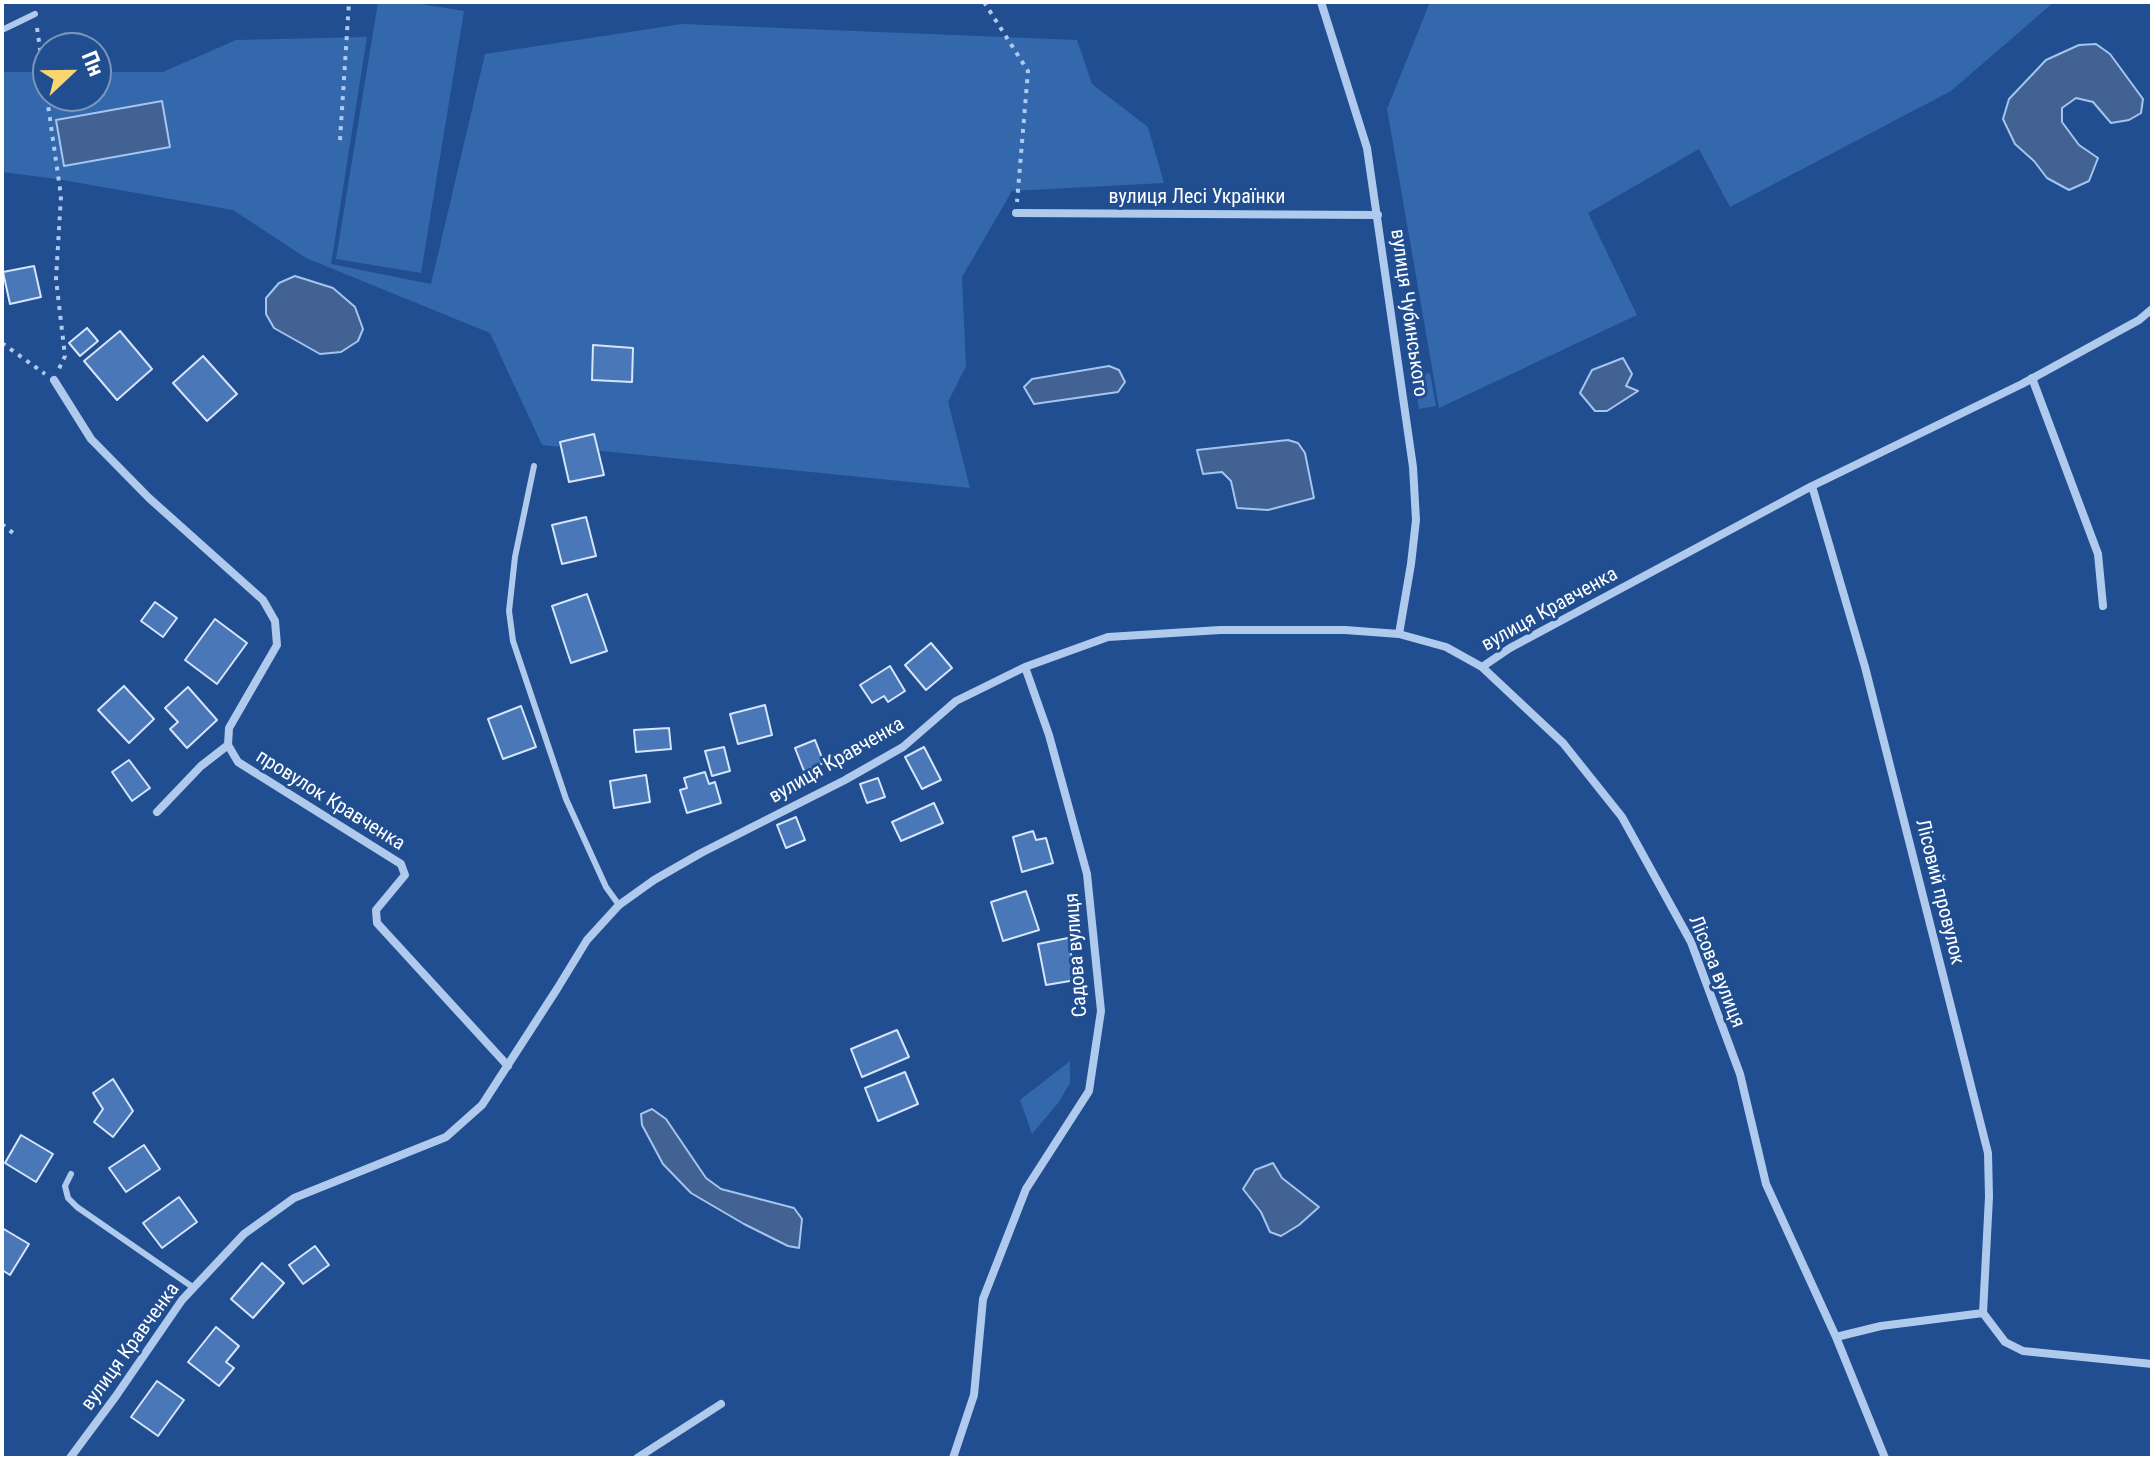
<!DOCTYPE html>
<meta charset="utf-8">
<style>
body{margin:0}
#map{position:relative;width:2154px;height:1460px;overflow:hidden;background:#204e90;font-family:"Roboto Condensed",sans-serif}
canvas{display:block}
.frame{position:absolute;inset:0;border:4px solid #fff;pointer-events:none}
.north{position:absolute;left:32px;top:32px;width:80px;height:80px;box-sizing:border-box;background:#204e90;border:2px solid #7995bc;border-radius:50%;rotate:68deg;font-size:22px;font-weight:700;line-height:32px;text-align:center;color:#fff}
.north::after{content:'';display:block;margin:auto;width:28px;height:36px;background:#fad671;clip-path:polygon(50% 0,100% 100%,50% 72%,0 100%)}
</style>
<div id="map">
<canvas width="2154" height="1460"></canvas>
<div class="frame"></div>
<div class="north">Пн</div>
</div>
<script>
const ctx = document.querySelector('canvas').getContext('2d');
ctx.lineJoin = 'round';
function fill(path, color) { ctx.fillStyle = color; ctx.fill(path, 'evenodd'); }
const poly = rows => new Path2D(rows.map(r => 'M' + r).join(''));
function strokePath(path, color, width, dash) { ctx.strokeStyle = color; ctx.lineWidth = width; ctx.lineCap = dash ? 'butt' : 'round'; ctx.setLineDash(dash || []); ctx.stroke(path); }
function drawText(font, color, halo, rows, align = 'center') {
  ctx.font = font + ' "Roboto Condensed",sans-serif'; ctx.lineWidth = 6; ctx.setLineDash([]); ctx.textBaseline = 'middle'; ctx.strokeStyle = halo; ctx.fillStyle = color; for (const [text, x, y, turn = 0] of rows) {
    ctx.save(); ctx.translate(x, y); ctx.rotate((+turn || 0) * Math.PI / 180); ctx.textAlign = isNaN(turn) ? turn : align; if (halo) ctx.strokeText(text, 0, 0); ctx.fillText(text, 0, 0); ctx.restore();
  }
}
fill(poly([
 [378,2,409,2,464,11,421,273,336,259],
 [1430,2,2054,2,1951,91,1730,207,1699,149,1588,213,1637,315,1439,408,1387,109],
 [682,24,1077,40,1092,84,1148,127,1164,183,1012,191,962,277,966,366,948,402,970,488,542,445,490,333,306,258,233,210,57,179,2,172,2,72,48,72,48,96,96,96,96,72,163,72,236,40,367,37,331,264,431,284,485,54],
 [1430,373,1436,406,1419,409,1414,376],
 [1070,1061,1070,1083,1059,1102,1032,1134,1020,1100]
]), '#3468ad');
const water = poly([
 [2096,44,2110,54,2143,99,2141,113,2129,120,2111,123,2093,102,2076,98,2062,108,2062,122,2079,145,2098,158,2089,181,2069,190,2047,178,2034,161,2015,144,2003,119,2009,99,2046,60,2079,45,2096,44],
 [162,101,170,147,64,166,56,120,162,101],
 [295,276,333,288,355,307,363,329,358,341,341,352,320,354,274,328,266,314,266,298,279,283,295,276],
 [1623,358,1632,374,1626,386,1638,391,1607,411,1595,411,1580,393,1592,370,1623,358],
 [1109,366,1119,370,1125,382,1118,392,1034,404,1024,387,1032,379,1109,366],
 [1288,440,1298,443,1305,453,1314,498,1268,510,1237,508,1231,481,1222,472,1203,474,1197,450,1288,440],
 [652,1109,666,1119,706,1178,721,1189,794,1208,802,1219,799,1248,788,1246,744,1224,691,1193,663,1164,642,1125,641,1114,652,1109],
 [1273,1163,1282,1178,1319,1207,1299,1225,1281,1236,1270,1232,1261,1212,1243,1189,1255,1170,1273,1163]
]);
fill(water, '#416292');
strokePath(water, '#a4c5ee', 2);
const building = poly([
 [34,266,41,297,10,304,3,272,34,266],
 [87,328,98,341,80,356,69,343,87,328],
 [120,331,152,369,117,400,84,361,120,331],
 [593,345,633,348,632,382,592,380,593,345],
 [203,356,237,394,207,421,173,383,203,356],
 [594,434,604,475,569,482,560,442,594,434],
 [586,517,596,556,562,564,552,525,586,517],
 [587,594,607,651,571,663,552,606,587,594],
 [155,602,177,618,163,637,141,621,155,602],
 [215,619,247,643,217,684,185,660,215,619],
 [931,643,952,668,926,690,905,665,931,643],
 [890,666,905,691,888,702,884,696,872,703,860,685,890,666],
 [124,686,154,719,129,743,98,710,124,686],
 [188,687,217,720,187,748,170,729,178,722,165,708,188,687],
 [765,705,772,735,738,744,730,714,765,705],
 [521,706,536,747,503,759,488,719,521,706],
 [669,728,671,749,636,752,634,730,669,728],
 [815,740,824,763,804,771,795,748,815,740],
 [724,747,730,771,712,776,705,751,724,747],
 [924,747,941,780,922,789,905,757,924,747],
 [129,760,150,788,132,801,112,772,129,760],
 [705,772,709,784,715,782,721,803,687,813,680,790,687,788,684,778,705,772],
 [646,775,650,802,614,808,610,781,646,775],
 [878,778,885,797,867,803,860,784,878,778],
 [934,803,943,823,901,841,892,822,934,803],
 [796,817,805,840,786,848,777,825,796,817],
 [1033,831,1036,840,1046,838,1053,863,1022,872,1013,837,1033,831],
 [1026,891,1039,930,1003,941,991,902,1026,891],
 [1068,938,1076,980,1046,985,1038,944,1068,938],
 [897,1030,909,1057,862,1077,851,1049,897,1030],
 [905,1072,918,1104,878,1121,865,1088,905,1072],
 [113,1079,133,1111,113,1137,94,1122,103,1109,93,1093,113,1079],
 [21,1135,53,1154,36,1182,5,1163,21,1135],
 [144,1145,160,1169,126,1192,109,1168,144,1145],
 [179,1197,197,1222,162,1248,143,1223,179,1197],
 [2,1228,29,1244,10,1275,2,1270,2,1228],
 [315,1246,329,1265,303,1284,289,1265,315,1246],
 [262,1263,284,1283,253,1318,231,1299,262,1263],
 [216,1327,239,1346,226,1362,234,1368,219,1386,188,1362,216,1327],
 [157,1381,184,1400,158,1436,131,1417,157,1381]
]);
fill(building, '#4977b7');
strokePath(building, '#d6e5f9', 2);
strokePath(poly([
 [984,2,1028,71,1017,202],
 [37,28,61,196,56,279,65,356,58,371],
 [340,140,349,2],
 [2,343,45,374],
 [2,524,13,533]
]), '#b0caed', 4, [4, 6]);
strokePath(poly([
 [2,30,35,14],
 [534,466,515,557,509,611,513,641,566,799,606,887,619,905],
 [71,1174,65,1186,68,1198,77,1207,194,1288]
]), '#b0caed', 6);
strokePath(poly([
 [1321,2,1367,148,1413,467,1416,520,1411,564,1399,634],
 [1016,213,1378,215],
 [2032,378,2098,554,2103,606],
 [54,380,91,439,149,498,263,600,275,621,277,645,229,728,228,745,238,762,401,864,405,875,376,910,377,923,508,1066],
 [1812,486,1865,667,1988,1153,1989,1197,1983,1313],
 [1482,667,1563,743,1622,817,1691,942,1740,1074,1766,1184,1836,1337,1885,1458],
 [157,812,201,766,228,745],
 [1983,1313,2005,1342,2023,1351,2152,1364],
 [1836,1337,1881,1326,1983,1313],
 [70,1458,116,1396,182,1300,244,1234,294,1198,446,1137,482,1105,557,989,587,940,619,905,654,880,701,853,845,780,903,747,956,701,1025,667,1108,637,1220,630,1345,630,1399,634,1446,647,1482,667,1510,648,1812,486,2022,384,2139,320,2152,309],
 [637,1458,721,1404],
 [953,1458,974,1395,983,1299,1026,1189,1089,1091,1101,1011,1087,874,1049,735,1025,667]
]), '#b0caed', 8);
drawText('20px', '#fff', '#204e90', [
 ["вулиця Лесі Українки",1197,198],
 ["вулиця Чубинського",1408,313,82],
 ["вулиця Кравченка",1550,610,-29],
 ["вулиця Кравченка",837,761,-30],
 ["провулок Кравченка",330,801,32],
 ["Лісовий провулок",1939,892,76],
 ["Садова вулиця",1077,955,-94],
 ["Лісова вулиця",1716,972,68],
 ["вулиця Кравченка",131,1347,-54]
]);
</script>
